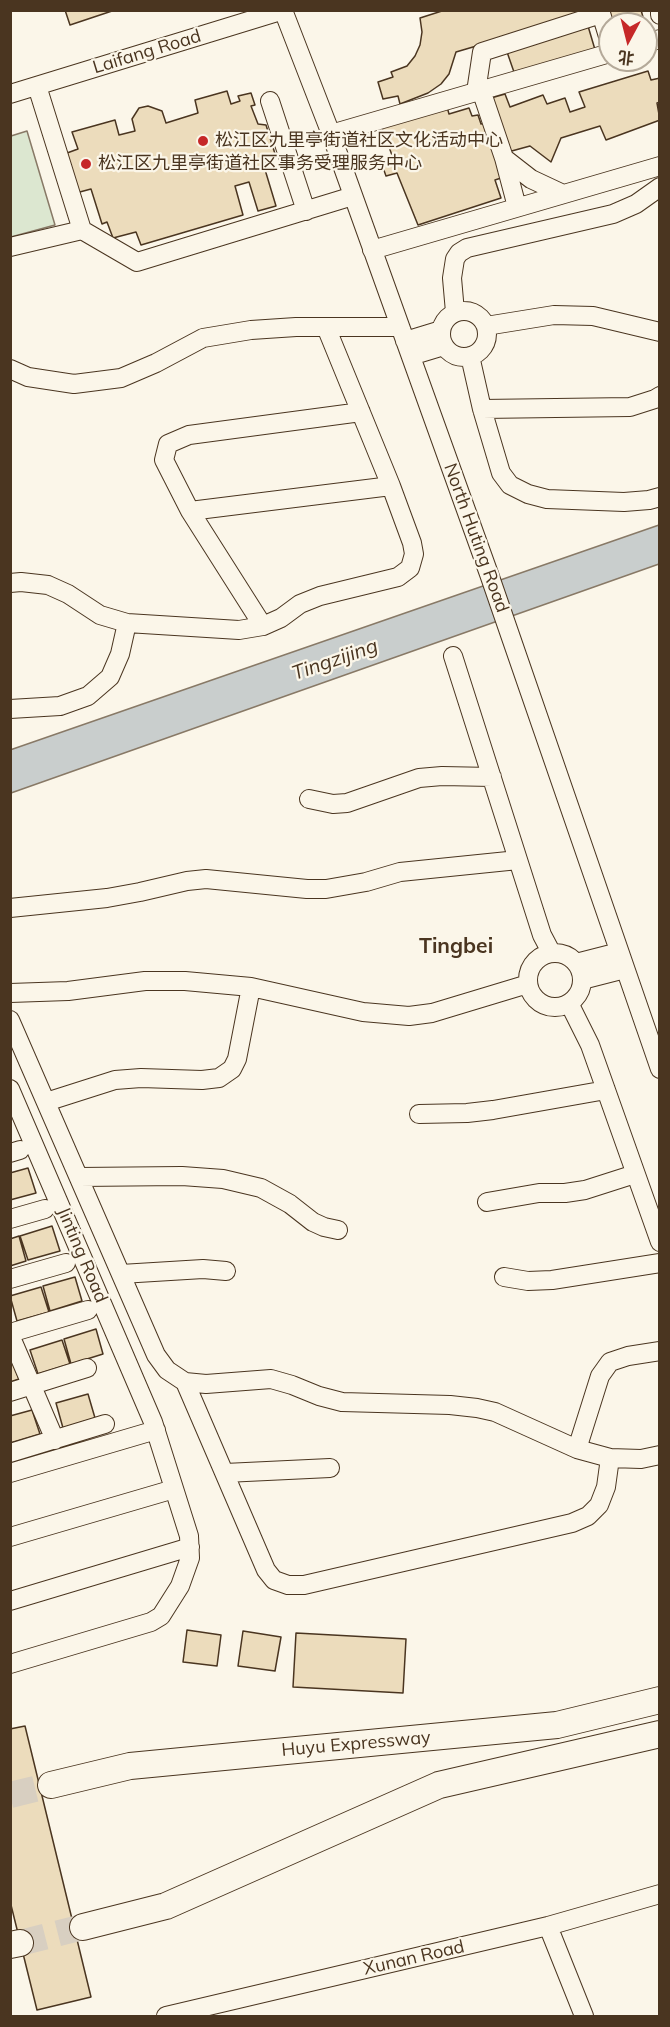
<!DOCTYPE html>
<meta charset="utf-8">
<style>
body{margin:0}
#map{position:relative;width:670px;height:2027px;overflow:hidden;background:#fbf6e9;font-family:Mulish,"Noto Sans SC",sans-serif}
canvas{display:block}
.frame{position:absolute;inset:0;border:12px solid #4a3520;pointer-events:none}
.north{position:absolute;left:598px;top:12px;width:60px;height:60px;box-sizing:border-box;background:#fbf6e9;border:2px solid #b4a999;border-radius:50%;rotate:187deg;font-size:16px;font-weight:700;line-height:24px;text-align:center;color:#4a3520}
.north::after{content:'';display:block;margin:auto;width:21px;height:27px;background:#c62828;clip-path:polygon(50% 0,100% 100%,50% 72%,0 100%)}
</style>
<div id="map">
<canvas width="670" height="2027"></canvas>
<div class="frame"></div>
<div class="north">北</div>
</div>
<script>
const ctx = document.querySelector('canvas').getContext('2d');
ctx.lineJoin = 'round';
function fill(path, color) { ctx.fillStyle = color; ctx.fill(path, 'evenodd'); }
const poly = rows => new Path2D(rows.map(r => 'M' + r).join(''));
function strokePath(path, color, width, dash) { ctx.strokeStyle = color; ctx.lineWidth = width; ctx.lineCap = dash ? 'butt' : 'round'; ctx.setLineDash(dash || []); ctx.stroke(path); }
function drawText(font, color, halo, rows, align = 'center') {
  ctx.font = font + ' Mulish,"Noto Sans SC",sans-serif'; ctx.lineWidth = 4.5; ctx.setLineDash([]); ctx.textBaseline = 'middle'; ctx.strokeStyle = halo; ctx.fillStyle = color; for (const [text, x, y, turn = 0] of rows) {
    ctx.save(); ctx.translate(x, y); ctx.rotate((+turn || 0) * Math.PI / 180); ctx.textAlign = isNaN(turn) ? turn : align; if (halo) ctx.strokeText(text, 0, 0); ctx.fillText(text, 0, 0); ctx.restore();
  }
}
const green = poly([
 [27,131,55,225,11,237,11,136,27,131]
]);
fill(green, '#dce7d0');
strokePath(green, '#887966', 1.5);
const water = poly([
 [659,525,659,564,11,793,10,750,659,525]
]);
fill(water, '#c9cecd');
strokePath(water, '#887966', 1.5);
const building = poly([
 [65,10,115,10,70,25,65,10],
 [445,10,595,10,595,11,456,52,449,74,441,84,428,93,400,104,398,96,383,99,378,82,393,77,391,72,407,66,415,56,420,45,422,32,420,18,445,10],
 [604,10,641,10,645,24,610,24,604,10],
 [588,26,596,53,515,75,506,49,588,26],
 [648,71,651,80,660,78,660,102,657,103,660,120,606,140,600,126,561,138,551,162,530,146,508,152,491,98,505,94,510,107,543,95,547,104,565,98,570,112,585,107,579,92,648,71],
 [227,91,231,104,240,101,238,96,251,93,255,105,251,106,258,124,266,125,276,157,263,163,276,206,258,211,249,182,235,186,243,215,141,245,136,232,113,238,107,222,102,224,91,189,76,193,67,153,78,149,72,132,115,120,119,135,135,131,132,119,139,108,148,106,162,111,166,123,198,113,195,100,227,91],
 [446,103,449,114,469,108,472,116,478,115,481,124,487,122,504,177,495,180,501,198,418,225,397,173,386,176,381,162,393,158,381,125,446,103],
 [28,1168,36,1193,10,1200,10,1173,28,1168],
 [52,1226,60,1251,28,1260,20,1236,52,1226],
 [19,1236,26,1261,10,1266,10,1239,19,1236],
 [75,1277,82,1301,50,1311,43,1286,75,1277],
 [41,1287,49,1312,17,1321,10,1296,41,1287],
 [96,1329,103,1354,71,1364,64,1339,96,1329],
 [62,1340,70,1364,38,1374,30,1350,62,1340],
 [10,1355,19,1379,10,1382,10,1355],
 [88,1394,95,1418,63,1428,56,1403,88,1394],
 [32,1410,40,1434,10,1443,10,1416,32,1410],
 [187,1630,221,1635,217,1666,183,1662,187,1630],
 [243,1631,281,1637,275,1671,238,1666,243,1631],
 [296,1633,406,1639,403,1693,293,1687,296,1633],
 [25,1726,91,1997,37,2010,10,1901,10,1729,25,1726]
]);
fill(building, '#ecdcbc');
strokePath(building, '#4a3520', 1.5);
strokePath(poly([
 [10,1795,51,1785],
 [20,1943,83,1927]
]), '#d8cfc1', 26, [26, 13]);
const minor = poly([
 [283,10,331,134,489,574,660,1069],
 [600,10,610,43],
 [660,12,660,15],
 [646,43,660,39],
 [37,86,82,230],
 [481,90,504,158,531,179,563,194],
 [476,92,482,52,601,14],
 [10,94,284,10],
 [270,101,306,211],
 [331,134,610,53],
 [504,158,517,207],
 [10,247,82,230,137,262,353,196],
 [372,250,660,166],
 '441 334a23 23 0 1 1 46 0a23 23 0 1 1-46 0Z',
 [455,312,452,278,455,259,459,253,467,248,613,214,636,204,660,187],
 [486,326,554,315,593,316,660,332],
 [405,341,441,330],
 [411,356,444,346],
 [470,356,482,409,501,473,510,485,528,494,547,499,624,502,649,500,660,497],
 [10,369,28,377,74,384,121,378,156,363,203,338,251,330,296,327,400,327],
 [482,409,630,407,655,399,660,396],
 [190,511,391,486],
 [10,583,21,582,48,585,68,594,100,615,127,623,239,630,263,626,281,618,300,604,320,596,398,577,410,568,414,554,412,543,391,486,326,327],
 [263,626,190,511,164,460,168,444,189,435,361,412],
 [453,656,542,935,551,952],
 [10,709,60,706,88,696,110,677,120,654,127,623],
 [309,799,333,804,347,803,419,778,442,776,492,777],
 [10,908,107,898,140,892,187,881,206,879,307,889,326,889,366,882,400,872,518,860],
 '528 980a27 27 0 1 1 54 0a27 27 0 1 1-54 0Z',
 [576,963,619,952],
 [582,980,625,969],
 [10,993,68,991,145,981,185,981,251,987,363,1012,409,1016,432,1013,528,984],
 [569,1003,590,1045,660,1242],
 [10,1020,156,1355,167,1370,185,1382,206,1384,271,1379,292,1385,319,1396,342,1402,450,1405,477,1408,495,1412,577,1449,610,1458,641,1459,660,1455],
 [10,1089,153,1422,189,1536,190,1558,180,1586,161,1616,151,1622,10,1664],
 [46,1102,115,1080,141,1078,202,1080,219,1078,232,1069,237,1059,251,987],
 [419,1114,467,1113,493,1110,606,1090],
 [10,1153,20,1150],
 [79,1177,182,1176,223,1179,261,1188,290,1204,313,1222,324,1227,338,1230],
 [487,1202,539,1193,565,1193,585,1190,635,1174],
 [10,1219,45,1209],
 [121,1274,203,1269,226,1271],
 [504,1277,528,1281,552,1280,660,1263],
 [10,1279,66,1263],
 [10,1333,88,1310],
 [10,1335,55,1440],
 [185,1382,266,1570,274,1580,288,1585,304,1585,572,1523,588,1516,599,1505,606,1487,610,1458],
 [10,1392,87,1368],
 [577,1449,600,1376,610,1362,628,1356,660,1351],
 [10,1453,105,1424],
 [10,1473,156,1430],
 [225,1473,330,1468],
 [10,1537,174,1489],
 [10,1601,190,1547],
 [548,1926,584,2016],
 [166,2016,548,1926,660,1894]
]);
const highway = poly([
 [51,1785,130,1766,557,1725,660,1700],
 [83,1927,166,1906,439,1785,660,1734],
 [10,1945,20,1943]
]);
strokePath(minor, '#4a3520', 20);
strokePath(highway, '#4a3520', 28);
strokePath(minor, '#fbf6e9', 18);
strokePath(highway, '#fbf6e9', 26);
for (const [x, y, r, color] of [
 [203,141,6,"#c62828"],
 [86,164,6,"#c62828"]
]) { const dot = new Path2D(); dot.arc(x, y, r, 0, 2 * Math.PI); ctx.fillStyle = color; ctx.fill(dot); strokePath(dot, '#fbf6e9', 2); }
drawText('18px', '#4a3520', '#fbf6e9', [
 ["Laifang Road",147,52,-17],
 ["North Huting Road",476,538,70],
 ["Jinting Road",82,1255,67],
 ["Huyu Expressway",356,1744,-5],
 ["Xunan Road",414,1958,-13]
]);
drawText('18px', '#4a3520', '#fbf6e9', [
 ["松江区九里亭街道社区文化活动中心",215,141],
 ["松江区九里亭街道社区事务受理服务中心",98,164]
], 'left');
drawText('italic 20px', '#4a3520', '#fbf6e9', [
 ["Tingzijing",335,660,-19]
]);
drawText('bold 21px', '#4a3520', '#fbf6e9', [
 ["Tingbei",456,947]
]);
</script>
